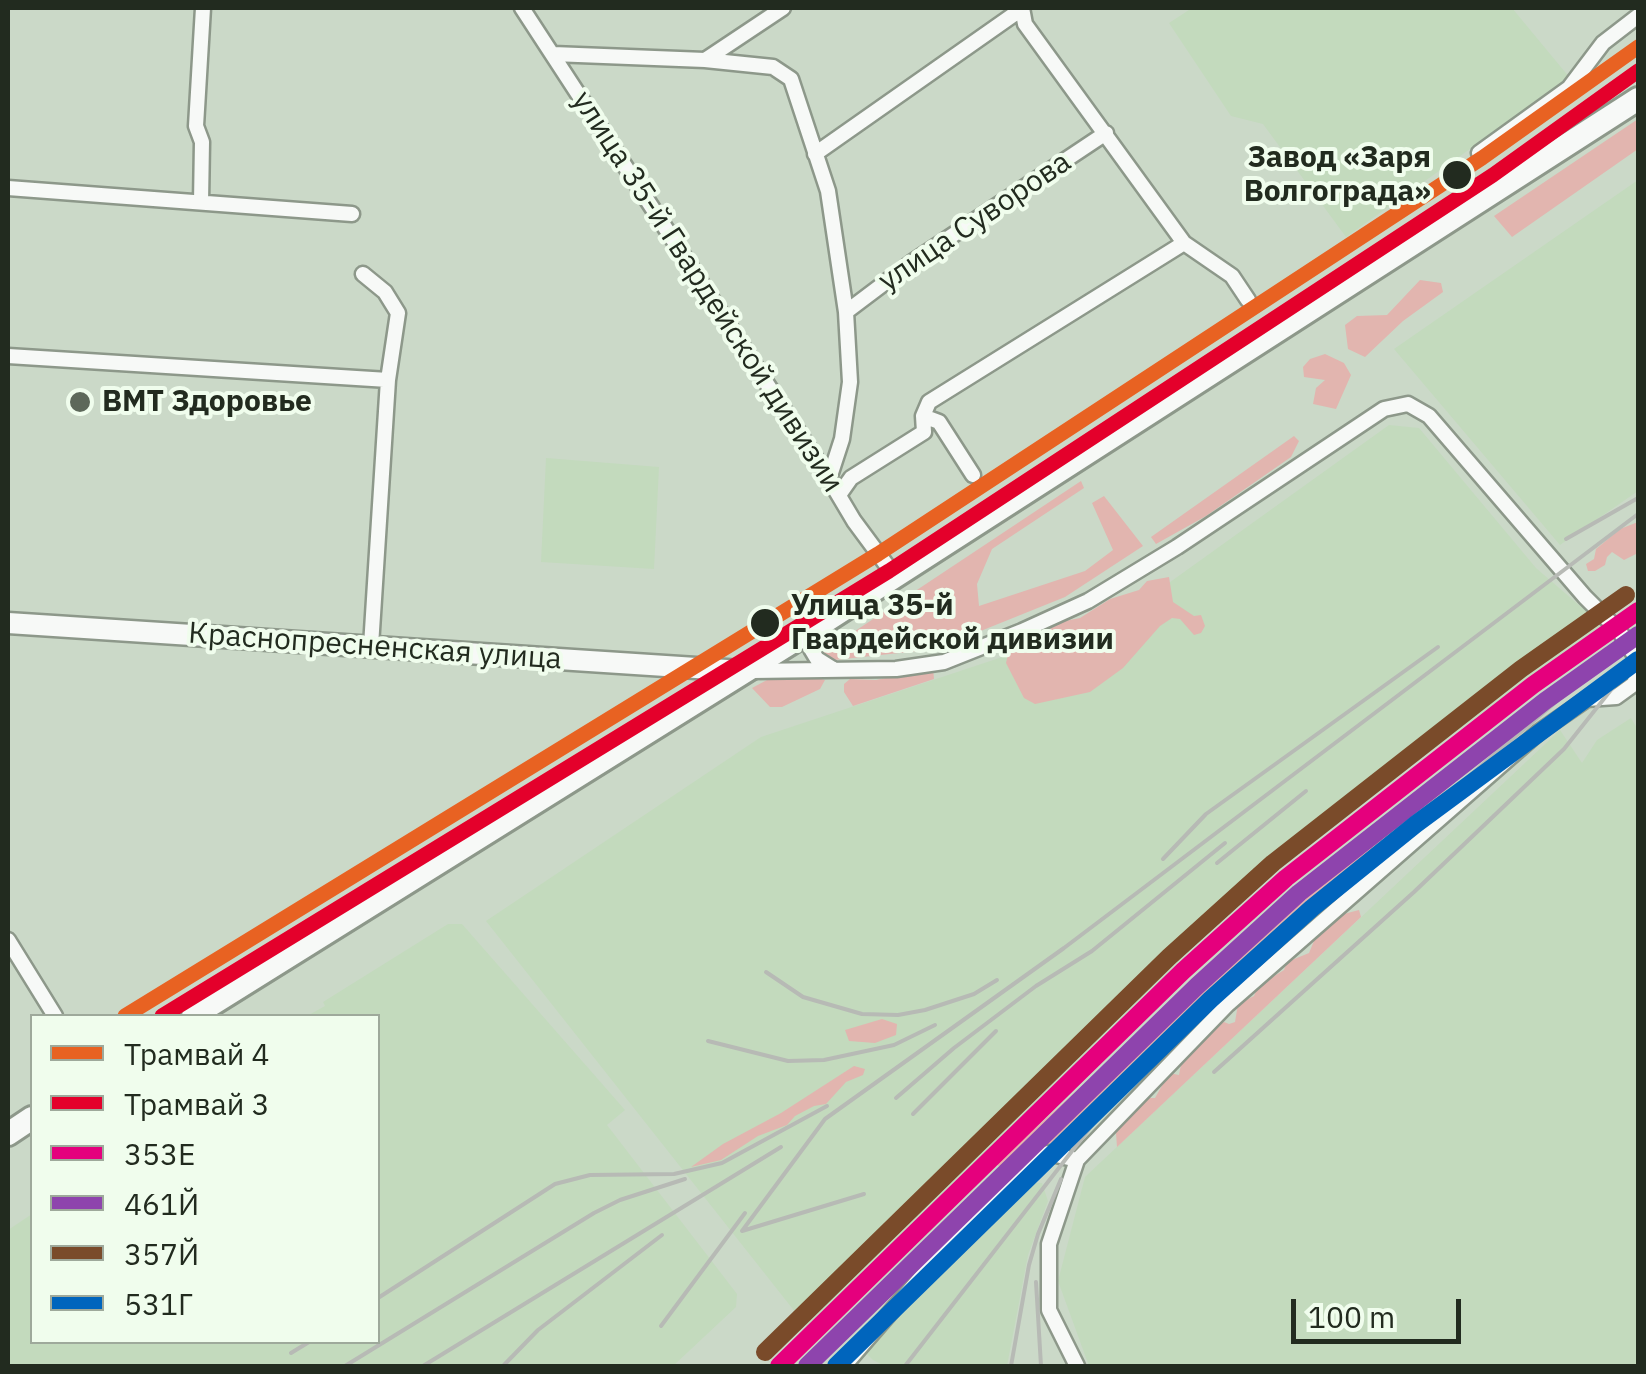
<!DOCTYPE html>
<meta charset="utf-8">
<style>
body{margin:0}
#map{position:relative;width:1646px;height:1374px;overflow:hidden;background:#cbd9c8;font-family:"IBM Plex Sans",sans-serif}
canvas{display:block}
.frame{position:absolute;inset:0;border:10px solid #222b1f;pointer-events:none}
.legend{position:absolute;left:30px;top:1014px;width:350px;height:330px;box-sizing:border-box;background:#f0fded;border:2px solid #9ea99b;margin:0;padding:12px 18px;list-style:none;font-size:30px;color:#222b1f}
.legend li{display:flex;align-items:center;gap:20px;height:50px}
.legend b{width:50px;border:2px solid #9ea99b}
.scale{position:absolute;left:1291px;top:1299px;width:170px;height:45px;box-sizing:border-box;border:5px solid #222b1f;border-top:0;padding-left:12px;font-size:30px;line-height:35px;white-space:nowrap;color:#222b1f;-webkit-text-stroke:8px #f0fded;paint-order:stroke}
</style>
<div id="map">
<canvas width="1646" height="1374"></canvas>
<div class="frame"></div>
<ul class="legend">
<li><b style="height:12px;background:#e86222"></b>Трамвай 4</li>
<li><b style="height:12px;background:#e4002b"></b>Трамвай 3</li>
<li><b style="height:12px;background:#e5007d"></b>353Е</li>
<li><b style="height:12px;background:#8e44ad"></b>461Й</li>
<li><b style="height:12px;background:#7a4b2a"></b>357Й</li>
<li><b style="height:12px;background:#0065bd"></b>531Г</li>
</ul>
<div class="scale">100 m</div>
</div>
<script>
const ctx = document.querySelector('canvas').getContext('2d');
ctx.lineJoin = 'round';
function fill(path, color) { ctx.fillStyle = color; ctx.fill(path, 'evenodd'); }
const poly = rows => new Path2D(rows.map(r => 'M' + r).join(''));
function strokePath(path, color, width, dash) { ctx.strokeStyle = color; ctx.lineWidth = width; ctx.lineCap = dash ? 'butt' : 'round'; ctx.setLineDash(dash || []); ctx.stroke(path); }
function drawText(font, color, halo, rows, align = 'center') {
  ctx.font = font + ' "IBM Plex Sans",sans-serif'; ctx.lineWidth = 8; ctx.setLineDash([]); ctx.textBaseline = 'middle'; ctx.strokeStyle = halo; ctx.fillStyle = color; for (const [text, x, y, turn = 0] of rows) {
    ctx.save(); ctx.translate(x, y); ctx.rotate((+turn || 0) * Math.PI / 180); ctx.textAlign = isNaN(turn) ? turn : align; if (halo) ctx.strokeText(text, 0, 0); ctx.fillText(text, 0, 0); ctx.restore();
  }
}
fill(poly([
 [1192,8,1512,8,1570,78,1346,237,1263,124,1231,116,1169,23],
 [1638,180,1638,491,1560,545,1394,349],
 [1389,425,1419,428,1536,568,1602,625,1281,861,807,1327,486,921,761,737,1120,618],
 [546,458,659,467,654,569,541,562],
 [1631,718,1638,730,1638,1366,1089,1366,1058,1281,1085,1177,1560,730,1582,763,1597,740],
 [448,924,462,924,625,1110,607,1125,737,1294,736,1307,673,1366,8,1366,8,1230,32,1214,32,1342,378,1342,378,1016,307,1016,325,1006,323,1002],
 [1024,1182,1042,1183,1048,1201,1028,1255,1007,1366,885,1366,873,1360,866,1353,922,1292,993,1205]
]), '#c3dabd');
fill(poly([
 [1638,119,1638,149,1512,237,1494,216],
 [1420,280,1441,283,1443,292,1403,321,1365,357,1348,349,1345,325,1357,316,1387,315],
 [1325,354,1344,363,1351,375,1336,409,1313,404,1316,388,1325,380,1304,377,1303,367,1310,359],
 [1294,436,1299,441,1291,457,1206,516,1156,544,1151,537],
 [1081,481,1084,488,992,549,977,584,979,606,1085,571,1113,550,1092,503,1104,496,1143,546,1065,597,936,649,825,661,822,653],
 [1638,522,1638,553,1624,560,1612,552,1607,557,1605,565,1595,571,1588,571,1586,564,1594,559,1596,549,1620,529],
 [1169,577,1173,602,1194,616,1201,615,1205,626,1201,633,1194,635,1180,619,1172,618,1160,626,1123,668,1090,692,1035,704,1024,698,1006,663,1009,650,1065,621,1080,618,1110,599,1139,590,1147,581],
 [1605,647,1607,651,1216,988,1079,1137,1023,1156,1005,1171,996,1164,1303,885],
 [933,668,934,679,853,706,844,692,844,684,850,679,876,680],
 [813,677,825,680,820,689,782,707,770,707,752,688,767,680],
 [1359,910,1361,917,1117,1147,1116,1133,1126,1118,1144,1098,1155,1098,1169,1073,1179,1075,1182,1059,1208,1031,1224,1022,1229,1024,1235,1022,1238,1004,1254,996,1258,986,1284,970,1287,962,1309,953,1319,929,1329,928,1336,916],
 [882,1019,897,1024,896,1035,875,1043,849,1041,845,1030],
 [854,1066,865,1069,863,1075,846,1082,826,1104,814,1106,795,1116,787,1125,758,1136,721,1160,691,1167,723,1144,781,1113]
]), '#e2b5af');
const street = poly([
 [522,8,829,479,854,521,894,575],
 [1022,8,1025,24,1184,243,1232,276,1248,300],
 [553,54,705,60,773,67,791,79,828,191,846,312,850,382,842,439,829,479],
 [705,60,783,8],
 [1479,153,1569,88,1603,43,1638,16],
 [815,154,1023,8],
 [8,188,352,214],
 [201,202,202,142,196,126,203,8],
 [363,274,385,292,398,313,388,380,371,646],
 [846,312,911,263,1106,133],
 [8,356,388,380],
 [923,416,939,422,973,475],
 [839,495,851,478,924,432,923,416,929,402,1184,243],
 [817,627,811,649,817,659,833,669],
 [752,671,896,669,944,662,1022,631,1088,601,1177,547,1384,409,1408,404,1429,416,1585,597,1620,632,1638,661],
 [8,940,55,1016],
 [844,1366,1012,1172,1048,1153,1077,1160],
 [1077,1366,1049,1310,1049,1244,1077,1160,1228,1004,1539,732,1587,699,1616,697,1634,684,1638,671]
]);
const secondary = poly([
 [8,623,742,671]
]);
const primary = poly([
 [193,1016,818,626,1638,99],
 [8,1134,32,1118]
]);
strokePath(street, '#8d988a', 19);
strokePath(secondary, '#8d988a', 25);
strokePath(primary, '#8d988a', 28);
strokePath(street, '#f7f9f7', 14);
strokePath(secondary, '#f7f9f7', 20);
strokePath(primary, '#f7f9f7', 22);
strokePath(poly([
 [1566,539,1638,498],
 [1163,859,1206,814,1438,647],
 [1217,863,1306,791],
 [766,972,803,997,862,1014,898,1015,925,1010,974,994,997,980],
 [708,1041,788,1061,824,1060,894,1045,935,1025],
 [1214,1072,1414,892,1564,749,1638,656],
 [896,1098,954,1048,1036,986,1092,951,1225,843],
 [913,1114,996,1031],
 [864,1194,742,1231,825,1119,1064,948,1638,514],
 [1036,1282,1041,1366],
 [378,1298,555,1184,590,1175,674,1174,722,1163,827,1106],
 [661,1326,745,1213],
 [291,1353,309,1342],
 [345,1366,594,1213,620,1200,685,1179],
 [423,1366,781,1147],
 [503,1366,538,1330,662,1235],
 [905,1366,1100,1115,1218,990,1638,632],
 [1011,1366,1029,1265,1038,1234,1061,1179]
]), '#b7bab5', 4);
strokePath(poly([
 [779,1366,1183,971,1286,878,1533,685,1638,611]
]), '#e5007d', 18);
strokePath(poly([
 [807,1366,1197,986,1299,893,1545,701,1638,635]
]), '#8e44ad', 18);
strokePath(poly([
 [765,1352,1169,957,1273,863,1521,669,1626,595]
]), '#7a4b2a', 18);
strokePath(poly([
 [836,1366,1210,1000,1312,908,1416,824,1638,660]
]), '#0065bd', 18);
strokePath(poly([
 [125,1016,878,554,1482,158,1638,47]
]), '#e86222', 15);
strokePath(poly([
 [162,1016,889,571,1493,175,1638,71]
]), '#e4002b', 15);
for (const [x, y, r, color] of [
 [1457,175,16,"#222b1f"],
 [80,402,12,"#5d685a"],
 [765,623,16,"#222b1f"]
]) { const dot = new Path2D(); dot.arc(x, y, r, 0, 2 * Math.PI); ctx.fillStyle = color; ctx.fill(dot); strokePath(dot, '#f0fded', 4); }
drawText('bold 30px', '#222b1f', '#f0fded', [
 ["Завод «Заря",1431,158],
 ["Волгограда»",1431,192],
 ["Улица 35-й",791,606,"left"],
 ["Гвардейской дивизии",791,640,"left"]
], 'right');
drawText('30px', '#222b1f', '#f0fded', [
 ["улица Суворова",975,222,-34],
 ["улица 35-й Гвардейской дивизии",707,292,57],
 ["Краснопресненская улица",375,647,4]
]);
drawText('bold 30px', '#222b1f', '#f0fded', [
 ["ВМТ Здоровье",102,402]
], 'left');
</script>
